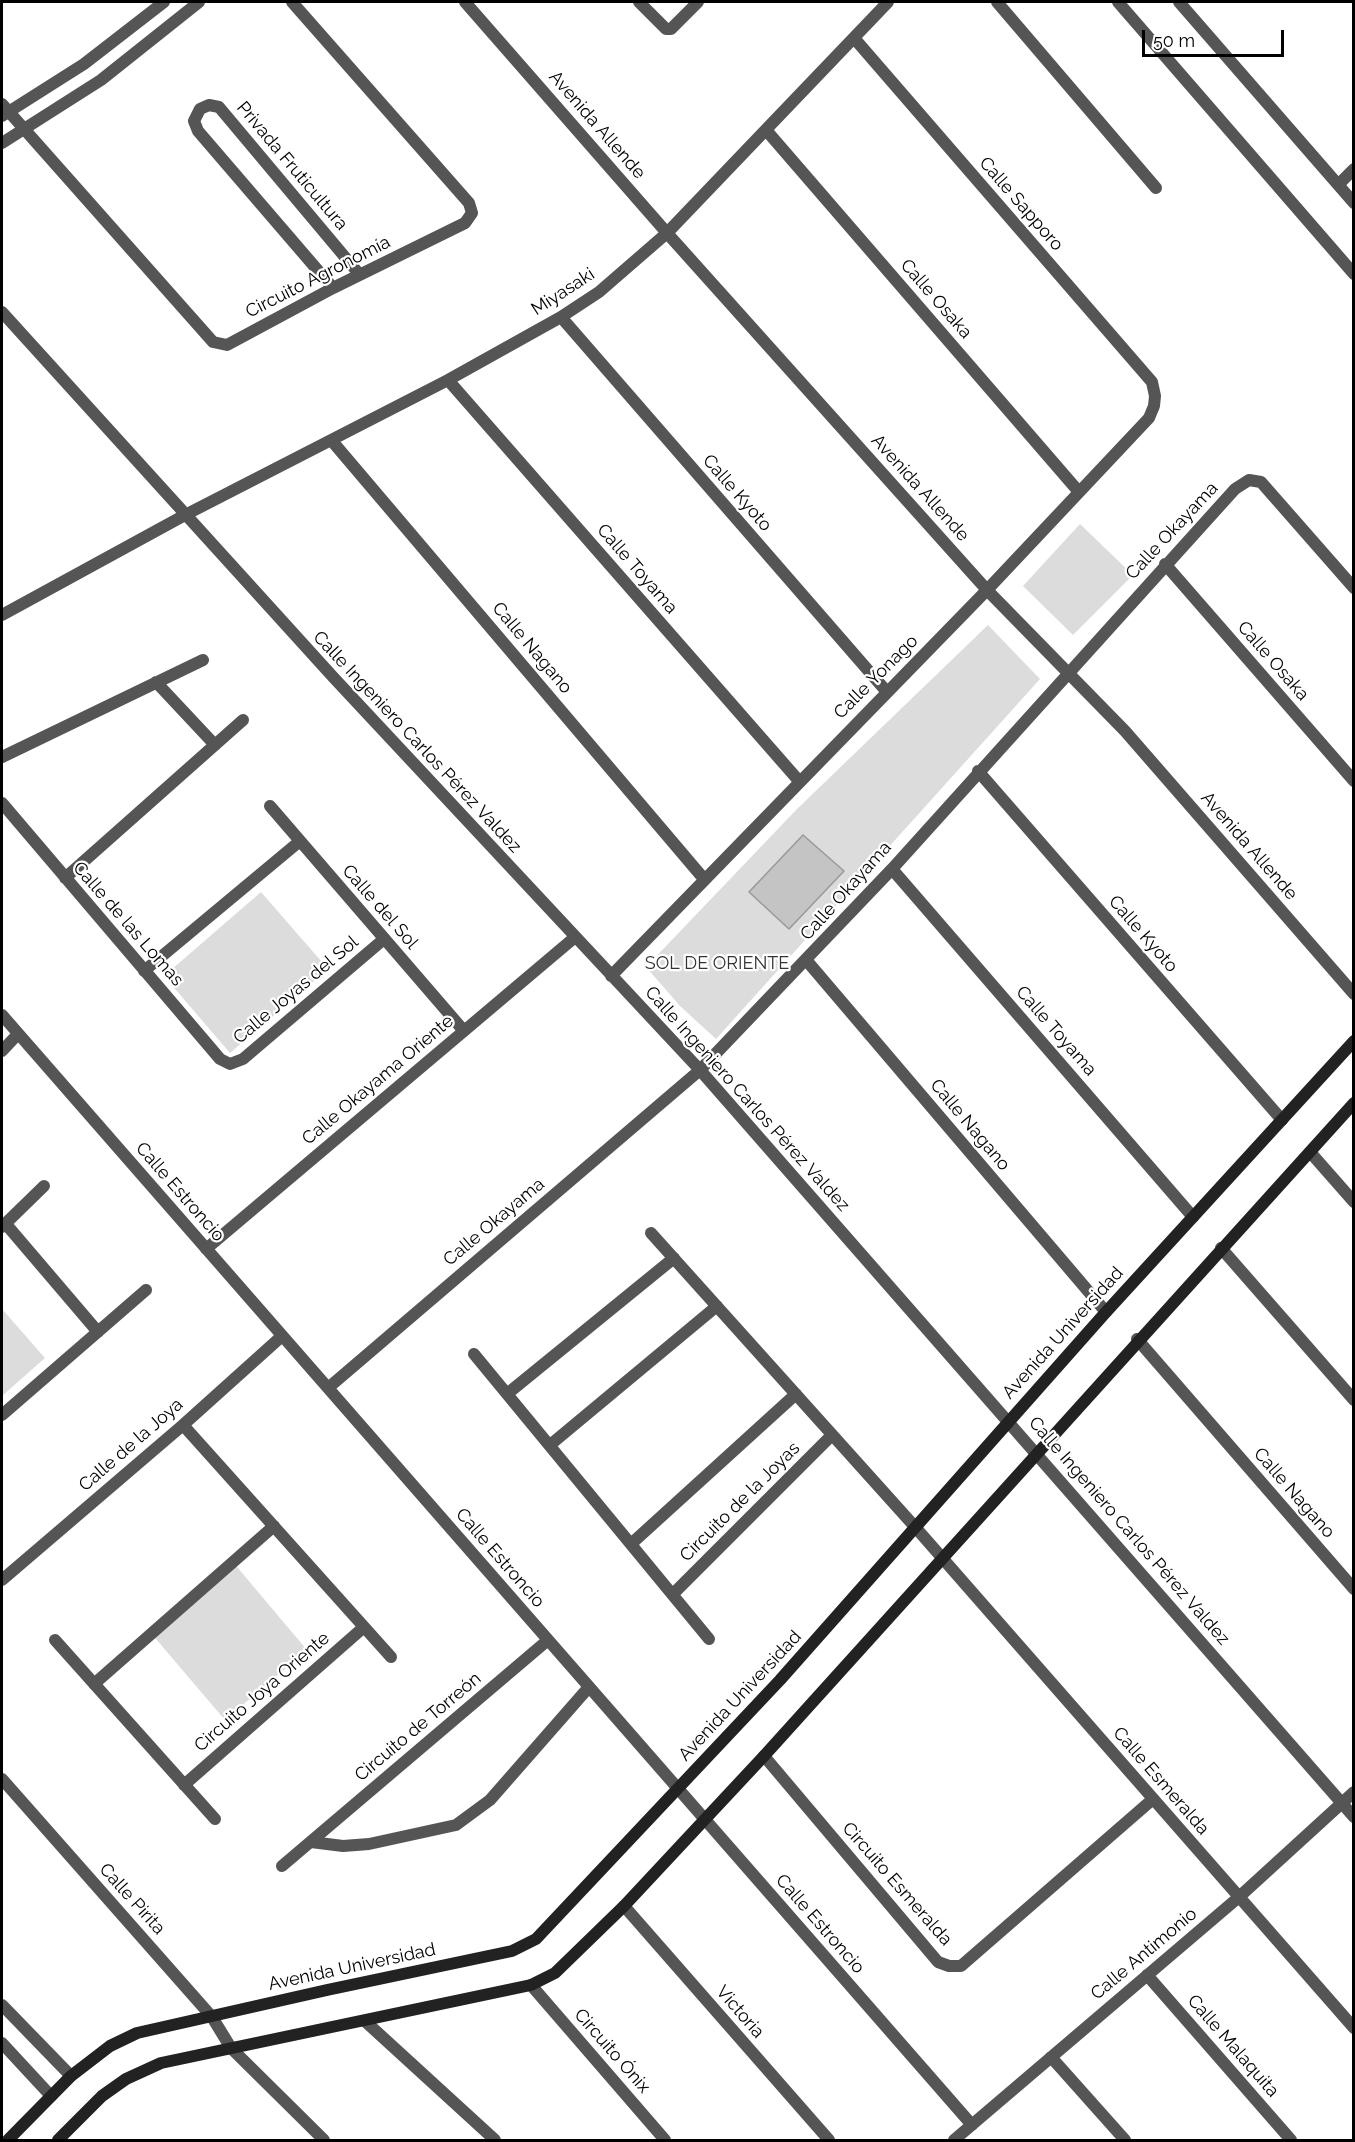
<!DOCTYPE html>
<meta charset="utf-8">
<style>
body{margin:0}
#map{position:relative;width:1355px;height:2142px;overflow:hidden;background:#fff;font-family:Raleway,sans-serif}
canvas{display:block}
.frame{position:absolute;inset:0;border:3px solid #000;pointer-events:none}
.scale{position:absolute;left:1142px;top:30px;width:142px;height:27px;box-sizing:border-box;border:3px solid #000;border-top:0;padding-left:8px;font-size:18px;line-height:21px;white-space:nowrap;color:#000;-webkit-text-stroke:4px #fff;paint-order:stroke}
</style>
<div id="map">
<canvas width="1355" height="2142"></canvas>
<div class="frame"></div>
<div class="scale">50 m</div>
</div>
<script>
const ctx = document.querySelector('canvas').getContext('2d');
ctx.lineJoin = 'round';
function fill(path, color) { ctx.fillStyle = color; ctx.fill(path, 'evenodd'); }
const poly = rows => new Path2D(rows.map(r => 'M' + r).join(''));
function strokePath(path, color, width, dash) { ctx.strokeStyle = color; ctx.lineWidth = width; ctx.lineCap = dash ? 'butt' : 'round'; ctx.setLineDash(dash || []); ctx.stroke(path); }
function drawText(font, color, halo, rows, align = 'center') {
  ctx.font = font + ' Raleway,sans-serif'; ctx.lineWidth = 4.5; ctx.setLineDash([]); ctx.textBaseline = 'middle'; ctx.strokeStyle = halo; ctx.fillStyle = color; for (const [text, x, y, turn = 0] of rows) {
    ctx.save(); ctx.translate(x, y); ctx.rotate((+turn || 0) * Math.PI / 180); ctx.textAlign = isNaN(turn) ? turn : align; if (halo) ctx.strokeText(text, 0, 0); ctx.fillText(text, 0, 0); ctx.restore();
  }
}
fill(poly([
 [1080,524,1133,575,1073,635,1023,586],
 [988,625,1040,679,716,1039,680,1006,646,967,797,809],
 [261,892,328,969,230,1053,164,976],
 [2,1309,45,1358,2,1396],
 [232,1561,307,1650,225,1720,150,1632]
]), '#dcdcdc');
const building = poly([
 [803,835,844,871,789,929,749,892,803,835]
]);
fill(building, '#c4c4c4');
strokePath(building, '#999', 1.5);
strokePath(poly([
 [465,2,667,233,987,590,1125,731,1354,994],
 [639,2,666,29,671,29,698,2],
 [997,2,1156,188],
 [2,104,213,342,227,345,333,288,465,223,472,213,469,203,292,2],
 [766,130,1079,492],
 [1339,184,1354,169],
 [333,288,198,131,194,121,200,109,209,105,219,107,360,275],
 [2,312,334,678,700,1070,1354,1817],
 [561,317,887,692],
 [448,380,799,781],
 [332,441,704,879],
 [1165,564,1354,781],
 [2,615,185,515,448,380,561,317,599,292,667,233,888,2],
 [156,682,215,745],
 [2,757,203,660],
 [978,771,1282,1120],
 [2,803,220,1059,230,1064,243,1059,384,939],
 [270,806,464,1031],
 [892,869,1193,1217],
 [65,878,243,720],
 [807,961,1106,1312],
 [144,971,300,841],
 [611,976,987,590,1149,418,1154,406,1155,396,1152,382,854,38],
 [2,1015,972,2125],
 [2,1051,18,1034],
 [1310,1152,1354,1202],
 [5,1223,98,1332],
 [2,1227,44,1186],
 [651,1233,916,1528,1354,2028],
 [1221,1248,1354,1400],
 [206,1249,574,938],
 [1137,1339,1354,1589],
 [474,1354,709,1639],
 [328,1388,700,1070,892,869,1235,489,1249,480,1261,482,1354,588],
 [507,1394,674,1258],
 [2,1415,146,1290],
 [183,1425,391,1657],
 [550,1445,717,1306],
 [631,1544,796,1394],
 [2,1580,183,1425,282,1336],
 [673,1594,832,1435],
 [55,1640,215,1819],
 [94,1684,274,1526],
 [764,1756,938,1962,949,1966,961,1966,1153,1799],
 [184,1785,364,1627],
 [311,1842,343,1846,369,1844,456,1825,490,1800,589,1687],
 [282,1866,548,1640],
 [624,1906,829,2140],
 [1147,1975,1291,2140],
 [531,1985,665,2140],
 [2,2005,71,2076],
 [366,2022,495,2140],
 [2,2043,51,2096],
 [231,2048,324,2140],
 [1051,2057,1125,2140],
 [954,2140,1239,1897,1354,1792]
]), '#555', 12);
strokePath(poly([
 [1118,2,1354,274],
 [1179,2,1354,203],
 [2,116,84,64,164,2],
 [2,143,101,80,199,2],
 [2,1779,212,2017,231,2048]
]), '#555', 12);
strokePath(poly([
 [8,2140,71,2076,110,2046,137,2033,327,1990,512,1951,536,1939,780,1680,1106,1312,1354,1041],
 [58,2140,102,2096,126,2079,161,2063,531,1985,555,1973,624,1906,764,1756,1354,1103]
]), '#222', 12);
drawText('18px', '#000', '#fff', [
 ["Avenida Allende",597,125,49],
 ["Privada Fruticultura",292,166,50],
 ["Calle Sapporo",1021,204,49],
 ["Circuito Agronomía",318,277,-27],
 ["Miyasaki",563,292,-33],
 ["Calle Osaka",936,299,49],
 ["Avenida Allende",920,488,48],
 ["Calle Kyoto",737,493,49],
 ["Calle Okayama",1172,531,-47],
 ["Calle Toyama",637,569,49],
 ["Calle Nagano",532,648,50],
 ["Calle Osaka",1273,661,49],
 ["Calle Yonago",876,677,-45],
 ["Calle Ingeniero Carlos Pérez Valdez",417,742,47],
 ["Avenida Allende",1249,846,49],
 ["Calle Okayama",846,891,-48],
 ["Calle del Sol",380,907,49],
 ["Calle de las Lomas",128,924,49],
 ["Calle Kyoto",1143,934,49],
 ["Calle Joyas del Sol",296,990,-40],
 ["Calle Toyama",1056,1031,49],
 ["Calle Okayama Oriente",378,1080,-40],
 ["Calle Ingeniero Carlos Pérez Valdez",747,1099,48],
 ["Calle Nagano",970,1125,50],
 ["Calle Estroncio",180,1192,49],
 ["Calle Okayama",494,1222,-40],
 ["Avenida Universidad",1063,1333,-48],
 ["Calle de la Joya",131,1445,-41],
 ["Calle Nagano",1294,1493,49],
 ["Circuito de la Joyas",740,1502,-45],
 ["Calle Ingeniero Carlos Pérez Valdez",1129,1531,49],
 ["Calle Estroncio",500,1558,49],
 ["Circuito Joya Oriente",262,1692,-41],
 ["Avenida Universidad",740,1696,-47],
 ["Circuito de Torreón",418,1727,-40],
 ["Calle Esmeralda",1161,1781,49],
 ["Circuito Esmeralda",897,1884,49],
 ["Calle Pirita",132,1899,48],
 ["Calle Estroncio",820,1924,49],
 ["Calle Antimonio",1144,1954,-40],
 ["Avenida Universidad",352,1967,-12],
 ["Victoria",740,2012,49],
 ["Calle Malaquita",1233,2046,49],
 ["Circuito Ónix",612,2051,49]
]);
drawText('18px', '#333', '#fff', [
 ["SOL DE ORIENTE",717,964]
]);
</script>
